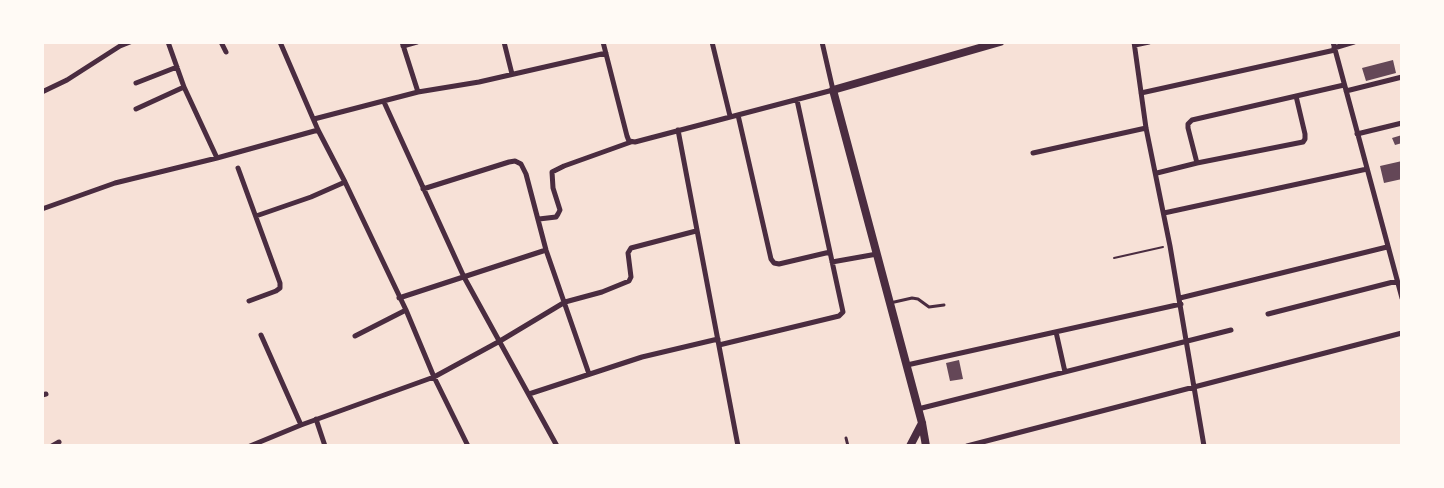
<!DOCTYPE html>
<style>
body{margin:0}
#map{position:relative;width:1444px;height:488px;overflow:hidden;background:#f7e1d7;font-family:"IBM Plex Sans",sans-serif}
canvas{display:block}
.frame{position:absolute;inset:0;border:44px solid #fffaf5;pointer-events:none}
</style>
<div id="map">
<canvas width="1444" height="488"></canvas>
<div class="frame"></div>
</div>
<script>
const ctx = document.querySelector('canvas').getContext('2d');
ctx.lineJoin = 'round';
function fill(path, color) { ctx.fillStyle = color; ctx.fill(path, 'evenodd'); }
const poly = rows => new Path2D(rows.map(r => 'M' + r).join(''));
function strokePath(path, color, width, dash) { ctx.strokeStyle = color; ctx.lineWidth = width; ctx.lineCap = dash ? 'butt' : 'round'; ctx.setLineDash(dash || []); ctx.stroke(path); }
fill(poly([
 [1393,60,1396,73,1366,81,1362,68],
 [1402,135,1402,143,1395,145,1392,138],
 [1402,161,1402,179,1384,183,1380,166],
 [959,360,963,379,950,381,946,363]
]), '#644757');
strokePath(poly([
 [1114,258,1163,247]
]), '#4a2c40', 2);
strokePath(poly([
 [890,303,912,298,918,299,929,307,944,305],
 [846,438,848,446]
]), '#4a2c40', 3);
strokePath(poly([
 [168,42,184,87,217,158],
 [221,42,226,52],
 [280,42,318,130,345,182,406,310,434,377,468,446],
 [402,42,418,92],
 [504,42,512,74],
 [603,42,627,136,629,141,635,142,833,90,822,42],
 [712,42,730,116],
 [1134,42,1146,128,1170,246,1204,446],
 [1333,42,1402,298],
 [1135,45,1149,42],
 [403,46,417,42],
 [1334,48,1354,42],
 [136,83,177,67],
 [1346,91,1402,77],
 [42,92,67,80,120,46,130,42],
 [1141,93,1335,50],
 [384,102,464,277,557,446],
 [136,109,184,87],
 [738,115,771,259,774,263,779,264,830,252],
 [314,119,418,92,479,82,606,53],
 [678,130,738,446],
 [1357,134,1402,123],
 [1033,153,1146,128],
 [1197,163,1188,128,1188,124,1192,120,1344,85],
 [238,168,280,283,280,288,276,291,249,301],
 [1157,173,1197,163,1303,142,1305,139,1305,134,1296,96],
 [423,189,509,162,515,161,521,164,526,174,546,250,589,374],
 [42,209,115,183,217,158,318,130],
 [1164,213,1367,169],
 [256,216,311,197,345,182],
 [539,219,556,217,558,214,560,210,553,188,552,172,564,166,631,142],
 [832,262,877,254],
 [399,298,546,250],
 [1180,298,1387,247],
 [1268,314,1397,281],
 [1056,332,1065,372],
 [261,335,301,425],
 [355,336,406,310],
 [719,345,839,316,843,312,797,100],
 [907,365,1181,304],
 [529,394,642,357,718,339],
 [42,395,46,394],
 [918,409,1231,330],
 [316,419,325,446],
 [52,446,59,442],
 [250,446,301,425,434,377,500,341,565,302,602,292,629,281,631,277,628,253,631,248,696,231],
 [967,446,1402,333]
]), '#4a2c40', 5);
strokePath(poly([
 [910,446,922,423],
 [926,446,922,423,833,90,1000,42]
]), '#4a2c40', 8);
</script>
